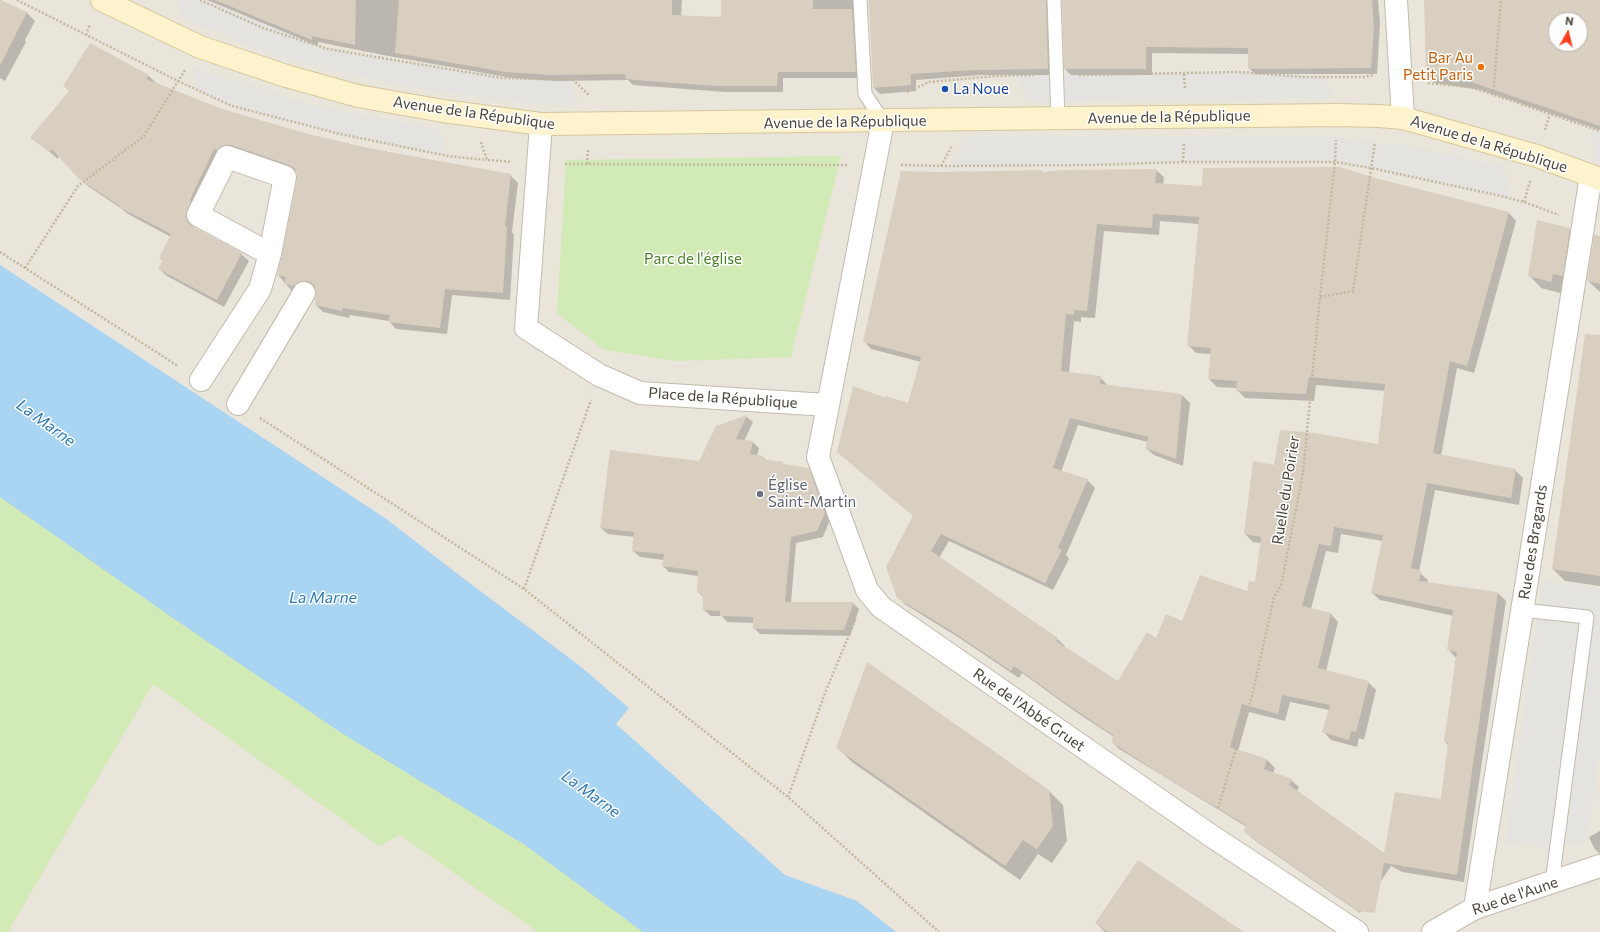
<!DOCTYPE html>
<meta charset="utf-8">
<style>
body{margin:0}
#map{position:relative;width:1600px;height:932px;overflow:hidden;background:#f6f3ec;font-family:Commissioner,sans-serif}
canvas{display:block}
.north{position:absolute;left:1548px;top:12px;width:40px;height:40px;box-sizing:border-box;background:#fff;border:1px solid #b7b4b0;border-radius:50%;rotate:8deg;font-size:11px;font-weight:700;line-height:16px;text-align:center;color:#4b4439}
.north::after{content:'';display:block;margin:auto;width:14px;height:18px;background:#fc3f1d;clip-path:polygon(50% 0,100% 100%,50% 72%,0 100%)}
</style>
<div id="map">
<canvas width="1600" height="932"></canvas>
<div class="north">N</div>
</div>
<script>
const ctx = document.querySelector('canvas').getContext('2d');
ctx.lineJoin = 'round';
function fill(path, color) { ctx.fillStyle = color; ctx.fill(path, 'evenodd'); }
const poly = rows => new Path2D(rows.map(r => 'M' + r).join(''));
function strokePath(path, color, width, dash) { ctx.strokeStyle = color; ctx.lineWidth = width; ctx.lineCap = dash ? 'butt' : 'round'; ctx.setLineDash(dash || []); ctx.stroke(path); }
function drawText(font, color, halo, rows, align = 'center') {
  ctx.font = font + ' Commissioner,sans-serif'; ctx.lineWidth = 3; ctx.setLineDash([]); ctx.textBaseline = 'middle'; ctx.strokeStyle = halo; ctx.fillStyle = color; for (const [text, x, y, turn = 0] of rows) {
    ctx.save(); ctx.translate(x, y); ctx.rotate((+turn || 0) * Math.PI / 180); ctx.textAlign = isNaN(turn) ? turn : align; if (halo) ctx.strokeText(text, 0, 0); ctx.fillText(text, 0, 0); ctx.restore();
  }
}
fill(poly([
 [0,0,1600,0,1600,932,0,932],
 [1556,20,1580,20,1580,44,1556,44]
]), '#eae5da');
fill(poly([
 [841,156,791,357,676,361,604,350,557,313,566,160],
 [0,427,691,932,538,932,400,835,379,846,153,684,8,932,0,932]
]), '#d2eab5');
fill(poly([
 [177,0,204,0,328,49,502,78,569,80,579,105,528,103,414,88,329,70,252,48,180,15],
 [193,68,311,105,438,129,448,156,340,134,232,106,195,89],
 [1239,72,1323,77,1335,98,1027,102,1017,75],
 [1591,128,1600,131,1600,160,1594,158],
 [968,137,1336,137,1375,143,1400,145,1504,167,1509,198,1371,168,1335,162,1183,162,1044,165,951,166],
 [1542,581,1600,589,1600,745,1587,840,1542,846,1506,841]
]), '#e5e3e0');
fill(poly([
 [0,265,385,518,463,578,580,666,629,708,616,724,785,875,857,901,896,932,643,932,525,845,340,732,170,616,0,497]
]), '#a9d4f2');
fill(poly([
 [0,0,27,13,35,21,25,40,26,42,5,81,0,78],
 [207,0,682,0,681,17,721,18,722,0,862,0,861,78,783,78,783,92,725,92,633,85,628,80,556,81,512,78,383,55,318,42,318,46],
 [869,0,1056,0,1054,75,981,75,916,80,916,91,880,94,874,88],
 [1063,0,1378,0,1380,23,1377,74,1255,74,1249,68,1249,54,1152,53,1152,75,1071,75,1065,69],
 [1453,0,1600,0,1600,130,1481,90,1435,83,1426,75],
 [1556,20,1580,20,1580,44,1556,44],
 [90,44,149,76,156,83,222,110,305,134,367,148,510,175,518,183,512,232,514,235,510,300,452,295,447,334,396,329,389,321,350,315,349,318,323,312,316,305,316,289,312,287,292,291,278,275,298,179,297,172,239,152,192,223,194,228,241,254,249,261,224,307,167,276,159,269,163,261,160,258,171,237,128,214,122,209,88,186,59,156,58,159,31,137,70,91],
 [1156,170,1164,177,1163,185,1203,187,1375,179,1509,213,1516,221,1474,373,1457,368,1441,456,1515,470,1523,478,1519,505,1435,490,1419,572,1428,580,1427,583,1498,593,1506,601,1464,882,1402,872,1391,866,1360,913,1253,839,1245,831,1247,827,1119,749,1112,742,1114,737,1076,712,1022,673,1019,678,958,637,906,605,898,597,914,516,886,400,908,404,921,362,871,349,864,341,939,173,1041,171,1043,173],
 [1160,221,1199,224,1188,345,1196,353,1211,354,1209,379,1217,387,1237,388,1237,390,1245,398,1314,401,1316,385,1386,391,1379,446,1274,466,1245,534,1253,542,1261,543,1256,583,1247,592,1182,622,1156,639,1118,683,1064,648,1065,646,1057,639,939,558,949,541,1053,590,1069,559,1066,555,1095,488,1087,480,1061,472,1078,425,1148,442,1146,448,1154,455,1183,466,1190,403,1182,395,1108,386,1100,377,1069,373,1074,321,1081,322,1081,317,1095,318,1104,231,1159,235],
 [1341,534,1383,541,1372,593,1380,600,1454,616,1449,650,1456,658,1445,742,1449,746,1441,800,1385,854,1297,791,1299,787,1291,780,1273,773,1275,768,1267,760,1238,751,1249,712,1285,721,1290,702,1329,710,1324,732,1331,740,1357,747,1359,738,1364,740,1376,690,1368,682,1326,671,1338,622,1331,614,1311,609,1326,551,1338,553],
 [1569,229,1582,242,1564,294,1541,288,1529,275],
 [1600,238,1600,292,1588,281],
 [1600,357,1600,586,1565,581,1553,569],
 [747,417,753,422,744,441,753,442,759,448,757,456,763,457,767,461,782,463,785,466,808,469,815,475,830,520,823,537,796,543,791,603,853,603,859,609,850,636,760,634,754,628,754,623,727,622,722,616,711,616,704,610,704,598,698,592,699,576,669,572,663,566,664,560,640,557,633,551,635,537,608,534,601,528,700,462,717,427],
 [837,747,1048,790,1063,805,1067,841,1052,863,1038,854,1020,880,852,762],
 [1600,831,1600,854,1594,848,1589,837],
 [1096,923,1242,932,1105,932]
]), '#0003');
fill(poly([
 [0,0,27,12,0,66],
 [215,0,356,0,355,45,312,36,312,40],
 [399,0,672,0,672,15,721,17,721,0,813,0,813,9,852,9,856,72,778,72,777,86,718,86,646,81,626,79,625,74,549,75,505,72,395,53],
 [869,0,1046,0,1048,69,975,70,911,74,911,85,873,88],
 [1062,0,1372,0,1374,29,1371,68,1248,69,1248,48,1146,47,1146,69,1064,69],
 [1424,0,1600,0,1600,126,1471,82,1426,75],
 [1556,20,1580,20,1580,44,1556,44],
 [90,43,149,75,146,79,222,109,305,133,367,148,511,174,505,226,507,227,503,293,445,289,440,328,388,322,390,315,343,308,342,311,315,305,316,293,315,287,311,282,304,281,298,282,294,286,284,284,286,277,277,275,282,256,297,179,297,173,294,168,289,165,231,145,226,145,220,147,217,150,214,149,190,200,191,201,186,215,187,221,192,226,242,253,217,300,158,269,163,260,159,258,171,234,119,207,120,206,79,179,52,149,50,152,30,138,69,91,63,86],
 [1340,167,1375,178,1509,212,1467,366,1450,361,1433,453,1516,469,1511,498,1427,483,1411,568,1421,571,1419,581,1498,592,1457,875,1384,863,1375,913,1358,911,1244,832,1246,825,1162,775,1111,742,1114,736,1067,704,1014,666,1011,671,950,630,897,598,886,567,913,516,837,452,853,386,886,398,886,396,908,403,921,357,863,342,901,171,939,172,1042,170,1041,172,1065,170,1157,169,1155,183,1202,186,1203,168],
 [1153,214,1199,217,1187,346,1211,348,1208,379,1237,381,1236,391,1306,394,1309,377,1385,384,1378,444,1315,433,1280,430,1274,465,1253,461,1244,534,1261,537,1255,582,1249,581,1247,591,1200,575,1182,621,1166,614,1156,638,1147,632,1118,681,1056,641,1058,638,931,551,941,534,1045,583,1062,550,1058,548,1088,479,1053,468,1070,418,1149,437,1145,448,1176,459,1182,394,1100,384,1101,376,1061,371,1066,314,1074,315,1074,310,1087,311,1097,224,1152,228],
 [1334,527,1383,535,1371,593,1453,610,1447,650,1457,652,1444,742,1448,743,1441,799,1395,792,1384,853,1289,785,1292,779,1264,769,1267,759,1230,747,1242,704,1278,714,1282,695,1330,705,1322,732,1349,740,1351,731,1356,732,1369,681,1318,668,1331,613,1302,606,1319,544,1331,546],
 [1537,220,1570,228,1563,276,1553,274,1551,282,1528,276],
 [1594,235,1600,236,1600,284,1587,281],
 [1585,334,1600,335,1600,576,1552,569],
 [747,415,736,439,753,441,750,454,763,456,763,459,783,462,783,464,809,468,824,510,825,513,817,531,791,537,785,602,854,602,844,630,753,629,753,617,720,616,720,611,703,610,703,596,697,592,698,571,662,566,664,554,632,551,634,532,600,528,610,450,699,461,716,426],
 [867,662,1049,790,1053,826,1037,849,1023,840,1005,866,836,748],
 [1138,860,1244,932,1108,932,1095,923]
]), '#d8cfc1');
const lane = poly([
 [860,0,865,94,883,121],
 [1054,0,1058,119],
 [1522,610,1587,617,1552,883]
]);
const street = poly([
 [1396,0,1403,118],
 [883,121,818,457,867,590,881,607,1210,835,1357,932],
 [541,124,526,328,599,375,640,393,827,405],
 [201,380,260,289,270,254,285,177,227,157,198,215,270,254],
 [238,404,304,293],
 [1475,908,1591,176],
 [1433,932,1475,908,1600,866]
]);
const secondary = poly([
 [102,0,200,47,286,76,358,96,443,111,541,124,1337,115,1379,116,1403,118,1537,156,1600,179]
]);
strokePath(lane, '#c2bbae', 15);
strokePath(street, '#c2bbae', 24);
strokePath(secondary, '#d6c79b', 24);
strokePath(poly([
 [17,0,178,81,232,106,340,134,448,156,487,160],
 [200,0,263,28,328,49,502,78,573,80,589,95],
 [86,35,90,24],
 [1184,74,1185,89],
 [1079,75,1239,72,1303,77,1364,77,1374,75],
 [1428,83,1471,87,1600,131],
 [907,92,929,82,996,76,1034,75],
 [1493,95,1501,0],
 [1545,130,1550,114],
 [481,142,487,160,512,162],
 [1183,162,1184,142],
 [565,164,848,165],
 [587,164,588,149],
 [901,165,941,166,952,146],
 [941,166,1091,165,1183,162,1335,162,1371,168,1501,196,1524,202,1559,215],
 [1524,202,1530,181],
 [0,252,178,366],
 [25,268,78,186,144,136,185,70],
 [1320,297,1353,291,1375,142],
 [260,418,524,589,788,797,939,932],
 [524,589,591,400],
 [788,797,825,693,856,618],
 [1218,808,1252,696,1274,597,1281,586,1303,473,1320,297,1335,162,1336,140]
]), '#c4b79f', 2.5, [2, 2]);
strokePath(lane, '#fff', 13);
strokePath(street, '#fff', 22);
strokePath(secondary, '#fff3cd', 22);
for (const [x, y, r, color] of [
 [1481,67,4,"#e8710a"],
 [945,89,4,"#1a4fb4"],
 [760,494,4,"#6b7280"]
]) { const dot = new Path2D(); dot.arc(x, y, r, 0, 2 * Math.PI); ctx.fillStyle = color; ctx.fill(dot); strokePath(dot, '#fff', 1.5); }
drawText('15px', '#c56008', '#fff', [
 ["Bar Au",1473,58],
 ["Petit Paris",1473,75]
], 'right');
drawText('15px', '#164399', '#fff', [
 ["La Noue",953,89]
], 'left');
drawText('15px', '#4b4439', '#fff', [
 ["Avenue de la République",474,113,8],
 ["Avenue de la République",1169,117,-1],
 ["Avenue de la République",845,122,-1],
 ["Avenue de la République",1489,144,17],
 ["Place de la République",723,398,4],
 ["Ruelle du Poirier",1286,490,-81],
 ["Rue des Bragards",1533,542,-81],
 ["Rue de l'Abbé Gruet",1029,710,35],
 ["Rue de l'Aune",1515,896,-19]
]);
drawText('15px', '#4a7f2a', '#fff', [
 ["Parc de l'église",693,259]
]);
drawText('15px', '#5b616d', '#fff', [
 ["Église",768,485],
 ["Saint-Martin",768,502]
], 'left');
drawText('italic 16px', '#2e7ab2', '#fff', [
 ["La Marne",46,423,36],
 ["La Marne",323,598],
 ["La Marne",591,794,36]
]);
</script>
